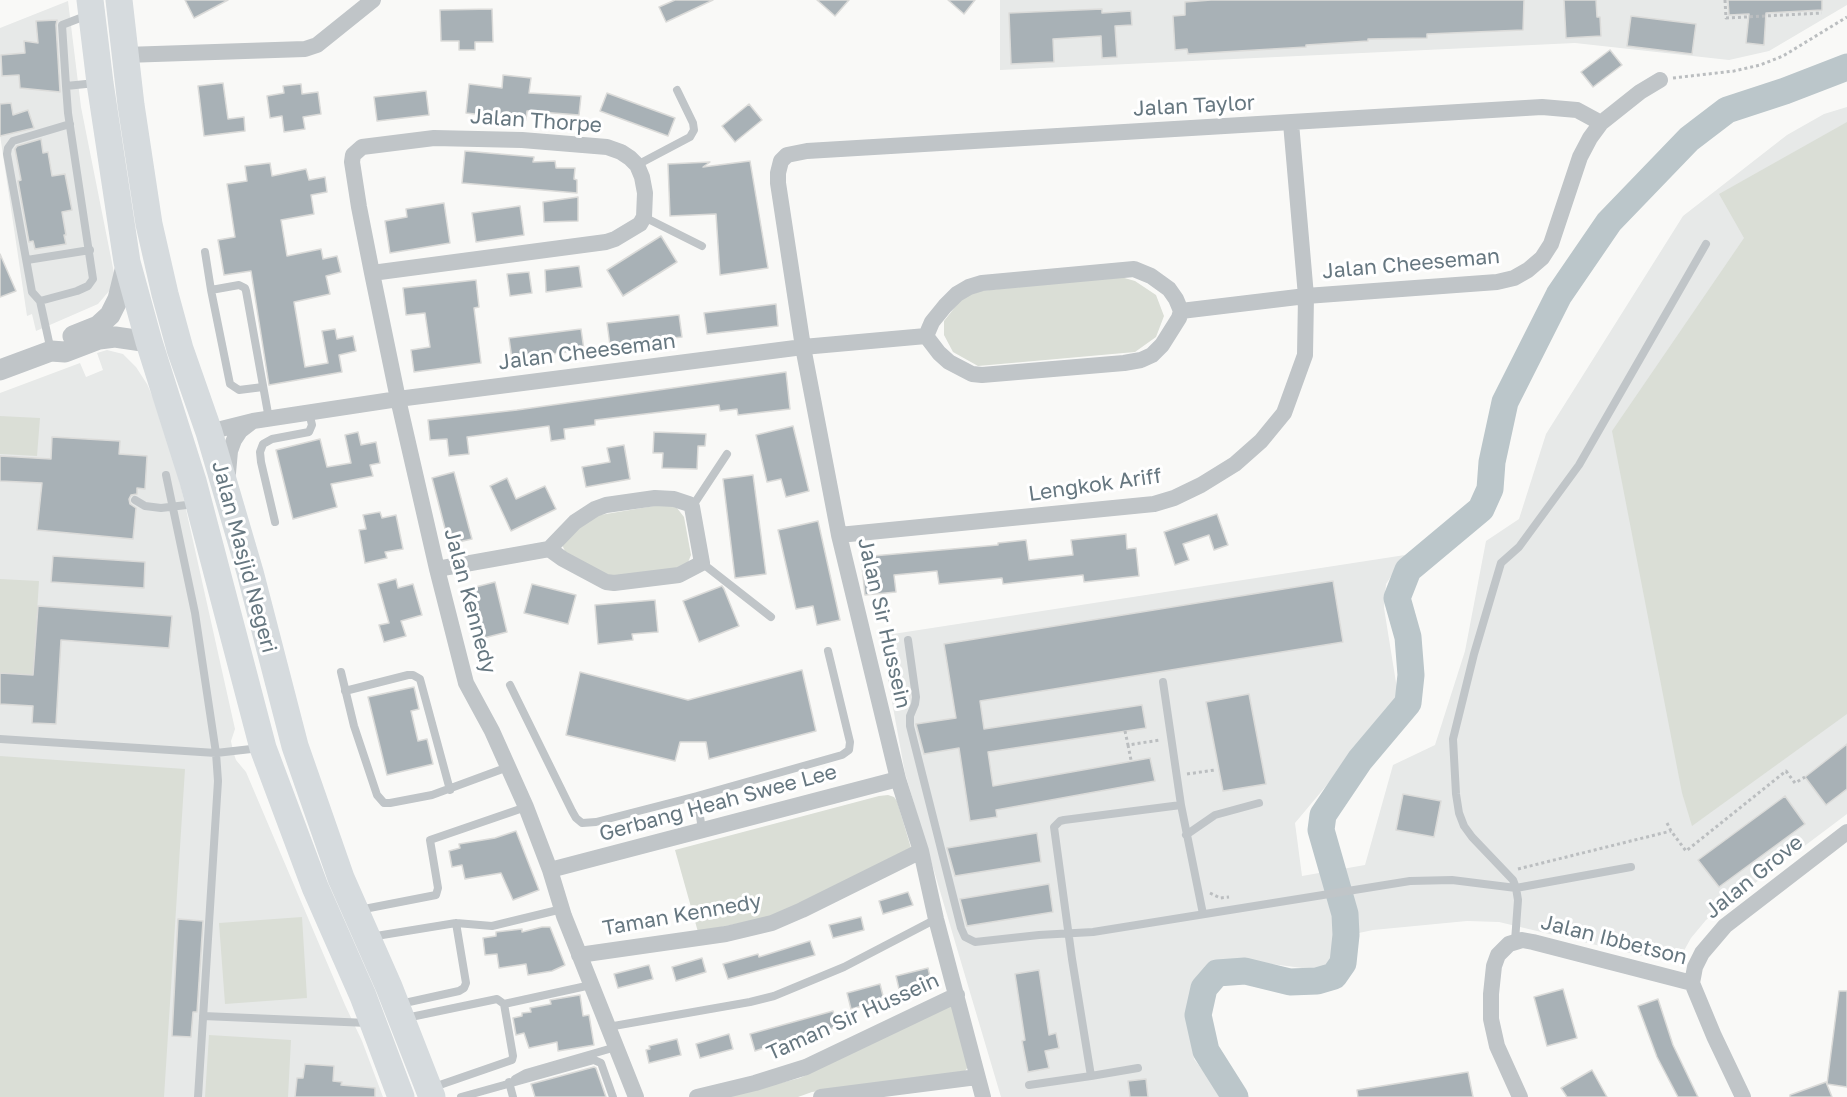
<!DOCTYPE html>
<style>
body{margin:0}
canvas{display:block;background:#f9f9f7}
</style>
<canvas width="1847" height="1097"></canvas>
<script>
const ctx = document.querySelector('canvas').getContext('2d');
ctx.lineJoin = 'round';
function fill(path, color) { ctx.fillStyle = color; ctx.fill(path, 'evenodd'); }
const poly = rows => new Path2D(rows.map(r => 'M' + r).join(''));
function strokePath(path, color, width, dash) { ctx.strokeStyle = color; ctx.lineWidth = width; ctx.lineCap = dash ? 'butt' : 'round'; ctx.setLineDash(dash || []); ctx.stroke(path); }
function drawText(font, color, halo, rows, align = 'center') {
  ctx.font = font + ' "Golos Text",sans-serif'; ctx.lineWidth = 6; ctx.setLineDash([]); ctx.textBaseline = 'middle'; ctx.strokeStyle = halo; ctx.fillStyle = color; for (const [text, x, y, turn = 0] of rows) {
    ctx.save(); ctx.translate(x, y); ctx.rotate((+turn || 0) * Math.PI / 180); ctx.textAlign = isNaN(turn) ? turn : align; if (halo) ctx.strokeText(text, 0, 0); ctx.fillText(text, 0, 0); ctx.restore();
  }
}
fill(poly([
 [1000,0,1847,0,1847,5,1769,51,1729,60,1575,43,1000,70],
 [68,1,81,107,116,283,98,304,36,331,32,314,27,316,0,135,0,28],
 [1847,107,1847,814,1706,920,1691,938,1681,956,1668,962,1499,922,1467,921,1373,930,1335,938,1333,955,1329,965,1318,970,1240,960,1221,961,1196,978,1188,1015,1194,1059,1223,1097,1001,1097,905,773,880,636,1405,555,1386,584,1384,608,1398,695,1383,718,1295,823,1302,876,1365,865,1393,765,1435,745,1465,651,1486,541,1519,519,1546,434,1683,216,1787,135,1824,114],
 [107,350,123,354,136,367,147,384,165,425,181,487,235,729,231,741,233,751,236,760,246,772,345,1005,362,1041,383,1097,0,1097,0,393,80,363,86,377,103,370,97,353]
]), '#e7e9e8');
fill(poly([
 [1847,122,1847,714,1692,826,1682,793,1612,431,1744,238,1719,194],
 [1121,277,1135,281,1156,295,1164,316,1156,337,1135,352,978,366,953,352,944,335,944,321,963,297,979,291],
 [0,416,40,418,37,456,0,454],
 [666,504,677,508,684,517,691,555,687,565,674,569,610,576,566,553,562,545,564,540,594,516],
 [0,579,39,581,33,675,0,673],
 [0,756,185,769,164,1097,0,1097],
 [888,795,894,797,897,801,911,848,778,915,698,932,675,850,879,796],
 [302,917,307,998,225,1004,219,923],
 [950,1006,954,1008,968,1067,965,1071,812,1092,798,1097,725,1097,800,1078],
 [209,1035,291,1040,288,1097,205,1097]
]), '#daded6');
strokePath(poly([
 [1235,1097,1206,1051,1198,1015,1204,988,1217,973,1245,971,1290,982,1317,981,1334,976,1343,963,1346,935,1345,914,1321,830,1323,815,1360,760,1408,703,1411,675,1408,637,1397,598,1408,570,1481,509,1490,489,1492,462,1505,402,1559,295,1609,222,1689,139,1727,110,1785,91,1847,67]
]), '#bbc6ca', 27);
const building = poly([
 [185,0,228,0,194,18,185,0],
 [675,0,713,0,666,22,659,7,675,0],
 [817,0,849,0,835,16,817,0],
 [948,0,975,0,964,14,948,0],
 [1211,0,1524,0,1523,30,1427,34,1427,38,1368,39,1368,41,1306,45,1306,47,1188,54,1187,49,1175,50,1173,16,1185,15,1185,2,1211,0],
 [1564,0,1596,0,1597,17,1600,17,1601,36,1566,38,1564,0],
 [1728,0,1822,0,1822,10,1766,13,1764,45,1746,43,1749,14,1729,15,1728,0],
 [492,9,493,42,475,42,475,50,459,50,459,41,441,41,440,10,492,9],
 [1102,9,1102,13,1131,11,1132,25,1115,26,1117,57,1102,58,1101,36,1053,39,1054,62,1011,64,1009,13,1102,9],
 [1631,16,1696,24,1692,54,1627,46,1631,16],
 [57,20,56,25,60,92,20,88,19,75,2,76,1,55,25,53,24,41,38,43,36,21,57,20],
 [1610,50,1622,65,1593,87,1581,72,1610,50],
 [503,75,531,78,529,93,581,96,579,115,527,111,526,120,466,113,469,84,502,88,503,75],
 [223,83,228,119,244,117,245,131,204,136,198,86,223,83],
 [301,84,302,94,318,92,321,114,303,117,305,129,284,132,282,116,270,118,267,96,284,93,283,86,301,84],
 [426,91,429,115,377,121,374,97,426,91],
 [607,93,675,118,668,136,600,111,607,93],
 [11,103,13,115,28,110,34,128,0,136,0,104,11,103],
 [749,104,762,120,735,142,722,126,749,104],
 [41,139,43,153,48,152,52,176,65,174,72,210,62,212,66,235,64,235,66,244,35,249,33,241,29,242,18,181,21,180,15,149,17,146,41,139],
 [465,151,534,157,533,162,555,161,556,168,575,168,574,179,577,180,577,193,462,183,465,151],
 [750,161,768,268,720,275,716,214,670,216,668,164,710,162,703,167,750,161],
 [270,163,272,176,306,169,309,180,325,177,327,192,311,195,314,214,281,220,287,256,321,249,323,259,337,256,341,272,326,276,330,294,294,302,305,367,328,363,322,331,335,329,337,339,353,336,356,351,339,355,342,372,269,385,251,271,224,275,218,240,235,237,227,184,247,181,245,166,270,163],
 [578,197,578,221,544,222,543,202,578,197],
 [444,203,450,243,390,253,385,221,407,217,406,209,444,203],
 [520,206,524,235,476,242,472,213,520,206],
 [661,236,677,262,623,296,607,270,661,236],
 [0,254,16,291,0,297,0,254],
 [579,266,582,287,546,292,545,270,579,266],
 [529,272,532,293,510,296,507,274,529,272],
 [476,280,479,307,474,308,481,363,414,372,411,350,430,347,425,313,406,315,403,288,476,280],
 [776,304,778,326,707,334,704,313,776,304],
 [679,315,682,337,610,345,607,323,679,315],
 [581,329,584,350,512,359,509,338,581,329],
 [786,372,790,409,738,415,737,409,720,411,719,405,595,420,595,425,564,429,565,439,551,441,549,426,467,437,469,454,449,456,447,439,430,440,428,420,517,410,786,372],
 [793,426,809,491,786,497,781,479,767,482,756,435,793,426],
 [358,432,361,445,376,442,380,463,370,465,373,476,331,484,337,507,293,519,276,450,320,439,327,467,351,463,345,435,358,432],
 [654,432,706,434,705,446,698,446,697,469,662,468,663,453,653,453,654,432],
 [52,437,120,441,119,454,147,456,145,489,137,488,137,494,131,495,129,499,130,504,136,508,133,539,37,530,42,483,0,481,0,456,51,459,52,437],
 [624,445,630,479,586,487,582,467,610,462,607,448,624,445],
 [454,472,472,539,449,544,432,478,454,472],
 [753,475,766,574,735,578,723,479,753,475],
 [507,478,516,499,545,486,556,509,511,531,490,486,507,478],
 [380,512,382,518,396,515,403,549,385,552,387,558,365,563,359,530,366,529,363,515,380,512],
 [1217,514,1228,545,1214,550,1209,535,1183,544,1189,560,1175,565,1164,532,1217,514],
 [818,521,840,620,817,625,813,606,796,609,778,530,818,521],
 [1126,534,1127,549,1136,548,1139,576,1084,582,1083,575,1003,584,1002,578,939,584,937,571,894,575,896,592,865,595,861,557,998,545,998,543,1026,540,1029,560,1073,555,1071,540,1126,534],
 [53,556,145,562,144,588,51,582,53,556],
 [396,579,398,588,413,584,422,615,401,621,406,636,384,642,379,625,389,623,378,584,396,579],
 [1333,581,1343,642,980,701,984,729,1142,705,1146,728,988,752,993,786,1150,758,1155,781,996,810,997,817,970,821,959,748,924,754,916,724,956,718,944,644,1333,581],
 [495,582,507,632,476,640,464,590,495,582],
 [532,584,576,595,568,624,524,613,532,584],
 [722,586,724,589,739,626,699,642,683,601,722,586],
 [655,600,658,632,632,634,633,640,598,644,595,605,655,600],
 [38,606,172,616,169,648,61,640,56,724,32,723,33,706,0,704,0,673,33,675,38,606],
 [802,670,816,731,709,759,706,742,680,742,675,761,566,735,580,672,688,700,802,670],
 [414,687,419,709,411,711,418,741,427,739,433,764,387,775,368,697,414,687],
 [1249,694,1266,784,1223,791,1206,702,1249,694],
 [1847,744,1847,789,1826,805,1805,777,1847,744],
 [1403,794,1441,801,1434,837,1396,830,1403,794],
 [1785,796,1805,824,1719,887,1698,860,1785,796],
 [516,831,539,890,513,900,501,873,465,879,462,865,452,867,449,851,460,848,459,844,495,838,516,831],
 [1037,833,1041,862,955,876,947,848,1037,833],
 [1049,884,1053,912,967,926,960,899,1049,884],
 [908,892,913,905,883,914,879,901,908,892],
 [861,917,864,930,833,938,829,925,861,917],
 [178,919,203,921,197,1012,193,1012,191,1037,172,1036,178,919],
 [542,927,550,927,565,965,552,971,528,975,526,964,499,968,497,954,485,955,483,938,496,936,496,932,522,929,522,932,542,927],
 [810,941,815,955,728,979,723,964,758,954,759,957,810,941],
 [702,958,706,972,676,981,672,967,702,958],
 [649,965,653,979,618,988,614,974,649,965],
 [928,968,931,981,899,989,896,976,928,968],
 [1039,970,1049,1035,1056,1033,1059,1048,1045,1051,1049,1068,1028,1072,1022,1041,1025,1040,1015,974,1039,970],
 [880,984,884,1000,851,1009,847,993,880,984],
 [1563,989,1577,1038,1547,1046,1534,997,1563,989],
 [1839,991,1847,991,1847,1087,1827,1084,1839,991],
 [580,995,583,1016,589,1015,594,1045,558,1051,557,1042,529,1048,524,1033,516,1035,513,1018,522,1016,522,1013,531,1012,530,1008,551,1004,550,1000,580,995],
 [1658,999,1673,1045,1698,1097,1678,1097,1657,1057,1638,1006,1658,999],
 [833,1011,837,1027,794,1038,755,1051,750,1034,833,1011],
 [729,1034,733,1049,700,1058,696,1044,729,1034],
 [677,1039,681,1055,649,1063,646,1050,650,1049,649,1046,677,1039],
 [305,1064,334,1066,333,1081,342,1082,341,1085,375,1088,375,1097,295,1097,297,1078,303,1078,305,1064],
 [594,1067,596,1068,606,1097,535,1097,531,1084,594,1067],
 [1592,1070,1607,1097,1567,1097,1561,1088,1592,1070],
 [1468,1072,1473,1097,1358,1097,1357,1090,1468,1072],
 [1146,1079,1148,1097,1130,1097,1128,1081,1146,1079],
 [1826,1082,1832,1097,1790,1097,1790,1095,1826,1082]
]);
fill(building, '#a8b1b6');
strokePath(building, '#dbdbd9', 1.5);
strokePath(poly([
 [1725,0,1726,18,1822,13],
 [1673,78,1734,71,1760,65,1783,56,1847,17],
 [1125,731,1128,745,1160,740],
 [1128,745,1131,760],
 [1187,774,1215,770],
 [1667,823,1671,831,1686,851,1786,771,1795,783,1805,777],
 [1518,869,1671,831],
 [1210,893,1220,898,1229,897]
]), '#bbbec0', 3, [3, 3]);
strokePath(poly([
 [66,86,62,25,88,15],
 [637,165,690,137,694,130,693,123,677,90],
 [644,217,702,246],
 [205,252,211,290,239,285,245,288,246,291,269,419],
 [27,260,90,250],
 [211,290,230,384,239,390,263,387],
 [40,301,77,291,88,286,93,279,68,113,66,86,96,83],
 [51,351,40,301,32,292,7,154,8,148,13,141,70,124],
 [166,475,195,613,216,753,218,781,198,1097],
 [135,500,145,506,161,508,195,504],
 [692,507,727,454],
 [275,522,261,462,260,452,263,444,272,439,309,432,312,425,309,412],
 [702,563,771,617],
 [908,640,916,697,915,704,910,716,910,726,961,928,965,937,975,942,1039,935,1093,932,1410,881,1452,880,1516,888,1631,867],
 [341,672,354,726,377,795,384,803,390,803,432,795,508,767],
 [1163,682,1181,805,1203,914],
 [510,685,572,811,576,818,582,823,596,822,697,796],
 [345,691,408,675,413,675,420,679,450,790],
 [0,739,216,753,260,748],
 [702,830,697,796,842,755,849,750,850,742,828,651],
 [1186,835,1215,815,1259,803],
 [359,910,436,895,438,888,430,840,526,807],
 [370,937,456,923,492,926,562,909],
 [1515,941,1518,900,1516,888,1513,880,1472,837,1464,826,1459,813,1456,794,1453,739,1474,654,1501,563,1519,547,1579,465,1706,244],
 [400,1004,459,991,464,988,466,983,456,923],
 [504,1004,591,985],
 [203,1016,368,1023],
 [406,1018,497,999,504,1004,513,1056,512,1060,431,1088],
 [608,1027,750,1002,774,996,844,967,936,919],
 [1091,1076,1138,1068],
 [515,1079,526,1073,616,1047],
 [509,1082,513,1097],
 [1029,1085,1091,1076,1072,959,1054,827,1060,821,1064,820,1181,805],
 [461,1097,594,1060,601,1063,613,1097]
]), '#c0c5c8', 8);
strokePath(poly([
 [125,55,305,49,317,45,373,0],
 [1134,269,1151,276,1169,289,1176,299,1181,311,1179,318,1162,345,1152,355,1141,360,1124,363,982,375,972,374,949,362,939,353,926,336,932,322,945,306,957,294,969,287,982,283,1134,269],
 [372,273,606,242,615,239,640,224,644,217,645,193,642,177,637,165,630,158,621,152,607,147,522,140,434,138,362,147,353,155,352,162,359,207,372,273,398,399,437,569,466,683,492,731,526,807,550,870,564,916,636,1097],
 [1181,311,1306,296,1497,282,1514,278,1528,270,1542,258,1551,244,1580,157,1590,138,1601,123,1640,92,1660,80],
 [209,432,253,421,398,399,803,347,926,336],
 [228,473,230,451,234,440,240,431,253,421],
 [839,535,1154,504,1174,498,1201,485,1235,464,1261,441,1284,413,1305,355,1306,296,1291,123],
 [437,569,549,549,575,522,595,509,606,505,655,498,674,499,689,504,692,507,702,563,679,575,614,583,606,582,563,559,549,549],
 [550,870,898,779],
 [579,955,726,934,772,923,802,910,921,851],
 [697,1097,755,1083,806,1067,957,995],
 [821,1097,977,1077],
 [983,1097,936,919,921,851,898,779,839,535,803,347,778,183,778,173,781,161,787,155,807,151,1542,107,1577,110,1601,123],
 [1520,1097,1497,1046,1491,1019,1491,994,1494,966,1498,955,1509,944,1522,940,1533,942,1692,983],
 [1743,1097,1714,1036,1692,983,1695,967,1702,953,1725,926,1847,832]
]), '#c0c5c8', 16);
strokePath(poly([
 [73,336,98,326,110,315,118,299,127,262],
 [0,370,51,351,65,352,99,339,115,337,149,342]
]), '#c0c5c8', 21);
strokePath(poly([
 [90,0,100,83,127,262,149,342,193,481,263,748,315,887,363,996,401,1097],
 [119,0,131,105,149,224,165,294,180,349,209,432,250,572,295,746,341,878,389,987,432,1097]
]), '#d6dbde', 27);
drawText('21px', '#667780', '#fff', [
 ["Jalan Taylor",1194,106,-3],
 ["Jalan Thorpe",536,121,4],
 ["Jalan Cheeseman",1411,264,-5],
 ["Jalan Cheeseman",587,352,-7],
 ["Lengkok Ariff",1095,485,-8],
 ["Jalan Masjid Negeri",244,557,75],
 ["Jalan Kennedy",470,601,75],
 ["Jalan Sir Hussein",884,623,77],
 ["Gerbang Heah Swee Lee",718,803,-15],
 ["Jalan Grove",1754,877,-39],
 ["Taman Kennedy",682,915,-10],
 ["Jalan Ibbetson",1614,940,14],
 ["Taman Sir Hussein",853,1017,-24]
]);
</script>
